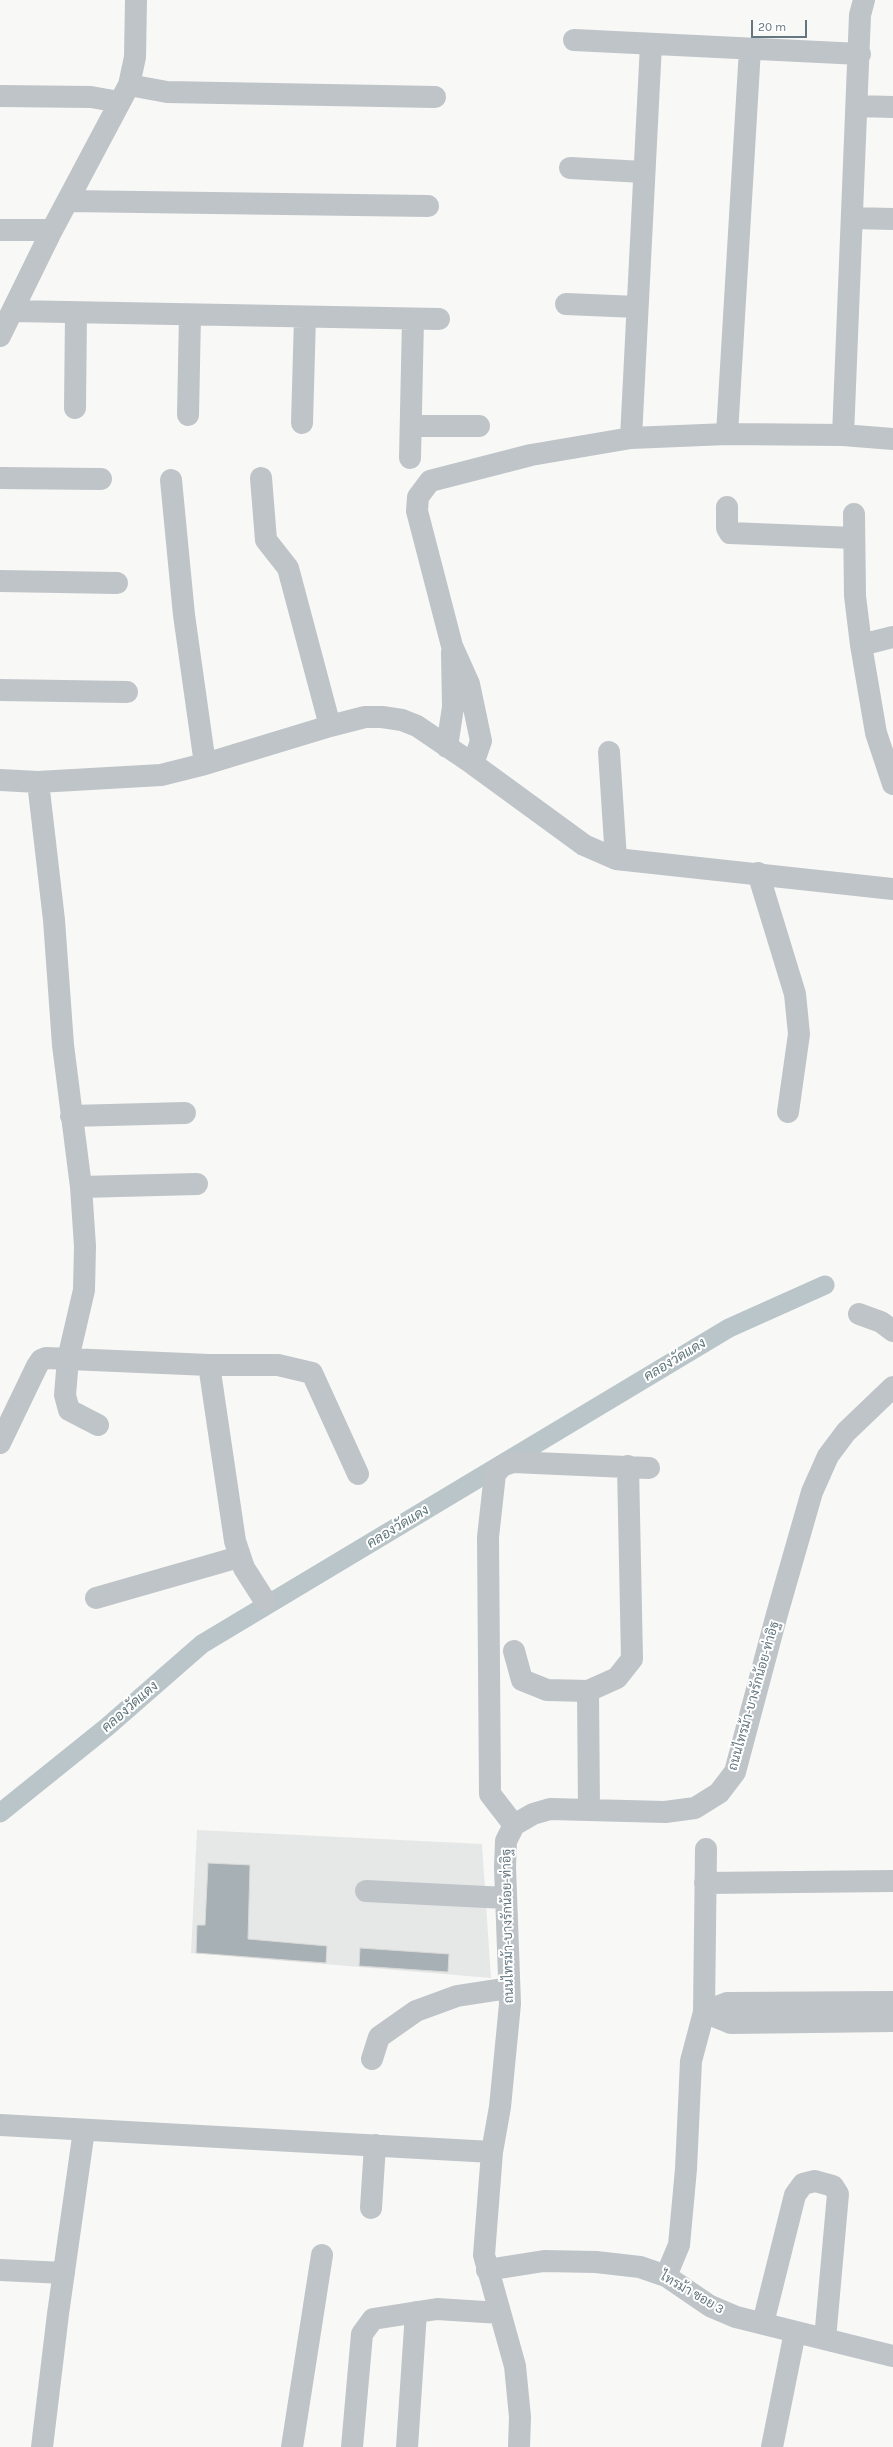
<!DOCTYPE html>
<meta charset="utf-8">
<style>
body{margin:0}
#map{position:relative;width:893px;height:2447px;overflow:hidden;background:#f8f8f6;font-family:Karla,sans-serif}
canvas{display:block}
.scale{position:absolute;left:751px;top:20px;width:56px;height:18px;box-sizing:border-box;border:2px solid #647680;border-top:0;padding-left:5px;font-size:12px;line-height:14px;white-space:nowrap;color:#647680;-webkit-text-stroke:3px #fff;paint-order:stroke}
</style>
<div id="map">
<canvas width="893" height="2447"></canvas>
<div class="scale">20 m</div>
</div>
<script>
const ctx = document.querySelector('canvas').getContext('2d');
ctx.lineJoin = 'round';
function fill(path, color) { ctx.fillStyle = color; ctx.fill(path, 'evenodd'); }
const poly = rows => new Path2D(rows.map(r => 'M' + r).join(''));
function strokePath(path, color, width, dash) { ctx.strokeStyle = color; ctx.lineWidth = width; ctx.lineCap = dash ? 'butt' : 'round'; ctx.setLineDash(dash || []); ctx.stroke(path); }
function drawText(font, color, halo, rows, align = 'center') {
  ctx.font = font + ' Karla,Sarabun,sans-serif'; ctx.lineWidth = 4; ctx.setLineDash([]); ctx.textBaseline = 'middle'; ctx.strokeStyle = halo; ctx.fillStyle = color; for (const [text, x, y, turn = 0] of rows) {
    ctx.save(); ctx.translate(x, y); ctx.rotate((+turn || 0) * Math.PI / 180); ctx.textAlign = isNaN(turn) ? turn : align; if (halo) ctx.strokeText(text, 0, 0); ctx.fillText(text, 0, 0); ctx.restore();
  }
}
fill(poly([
 [197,1830,482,1844,491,1978,191,1953]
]), '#e6e8e7');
strokePath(poly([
 [0,1813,107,1727,202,1644,729,1328,825,1285]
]), '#b9c5c9', 19);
const building = poly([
 [208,1863,250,1865,248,1939,327,1946,326,1963,196,1953,197,1925,205,1925,208,1863],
 [360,1948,449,1954,448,1972,359,1966,360,1948]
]);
fill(building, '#a6b0b5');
strokePath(building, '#dadad8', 1);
strokePath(poly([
 [574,40,860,54],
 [129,85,167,92,435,97],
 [0,96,91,97,119,102],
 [858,106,893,107],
 [570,168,643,172],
 [68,201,428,206],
 [853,218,893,219],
 [0,230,52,230],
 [566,304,637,307],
 [14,311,439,319],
 [0,336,52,230,129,85,135,57,136,0],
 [75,408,76,313],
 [188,415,190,315],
 [302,423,305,317],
 [411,426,479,426],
 [727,434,750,49],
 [843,435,860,15,864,0],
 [631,438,651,44],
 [410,458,413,319],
 [0,478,101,479],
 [261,478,266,540,288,568,330,726],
 [171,480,184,615,205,764],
 [727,507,727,528,730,533,854,538],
 [854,514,855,596,861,645,876,733,893,784],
 [0,581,117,583],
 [861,645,893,637],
 [0,690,127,692],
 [447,747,453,707,452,652],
 [609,752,616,859],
 [473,764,481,741,469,684,452,646,417,511,418,497,430,481,531,455,631,438,727,434,843,435,893,439],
 [0,780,38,782,161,775,205,764,330,726,365,717,382,717,402,720,417,726,473,764,584,845,616,859,893,889],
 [38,782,54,920,63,1045,81,1187,85,1246,84,1290,68,1359,65,1395,69,1410,98,1425],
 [758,873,795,994,799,1034,788,1112],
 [71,1116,185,1113],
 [81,1187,197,1184],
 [859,1314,881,1322,893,1331],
 [209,1365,235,1541,244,1568,265,1601],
 [0,1443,37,1366,41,1360,46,1358,209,1365,278,1365,312,1373,358,1474],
 [96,1598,239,1557],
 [514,1651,522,1680,547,1690,588,1691],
 [589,1809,588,1691,617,1678,632,1659,628,1466],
 [514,1825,490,1794,488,1537,495,1474,502,1466,513,1462,649,1468],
 [705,1883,893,1881],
 [366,1891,506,1898],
 [704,2012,731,2023,893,2021],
 [704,2012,727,2003,893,2002],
 [372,2059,379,2037,416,2011,457,1996,509,1988],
 [0,2125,492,2152],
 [371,2208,375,2145],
 [0,2270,64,2273],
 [487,2270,544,2261,596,2262,640,2267,666,2276,710,2306,736,2317,893,2356],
 [666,2276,679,2245,686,2169,691,2061,704,2012,706,1849],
 [763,2323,795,2195,803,2184,815,2181,833,2186,838,2194,825,2339],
 [42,2447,58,2314,84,2130],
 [292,2447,322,2255],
 [352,2447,362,2334,373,2319,437,2309,500,2313],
 [407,2447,416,2312],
 [519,2447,520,2417,515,2366,484,2255,492,2152,500,2107,510,2004,505,1867,506,1841,514,1825,533,1814,550,1809,665,1812,695,1808,719,1793,735,1772,777,1614,812,1492,828,1456,846,1432,893,1387],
 [772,2447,795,2332]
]), '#bfc4c8', 22);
drawText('13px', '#647680', '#fff', [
 ["ถนนไทรม้า-บางรักน้อย-ท่าอิฐ",754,1696,-74],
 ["ถนนไทรม้า-บางรักน้อย-ท่าอิฐ",508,1926,-91],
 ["ไทรม้า ซอย 3",692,2293,30]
]);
drawText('italic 14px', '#5f757a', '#fff', [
 ["คลองวัดแดง",675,1360,-31],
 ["คลองวัดแดง",398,1527,-31],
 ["คลองวัดแดง",130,1707,-41]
]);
</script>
